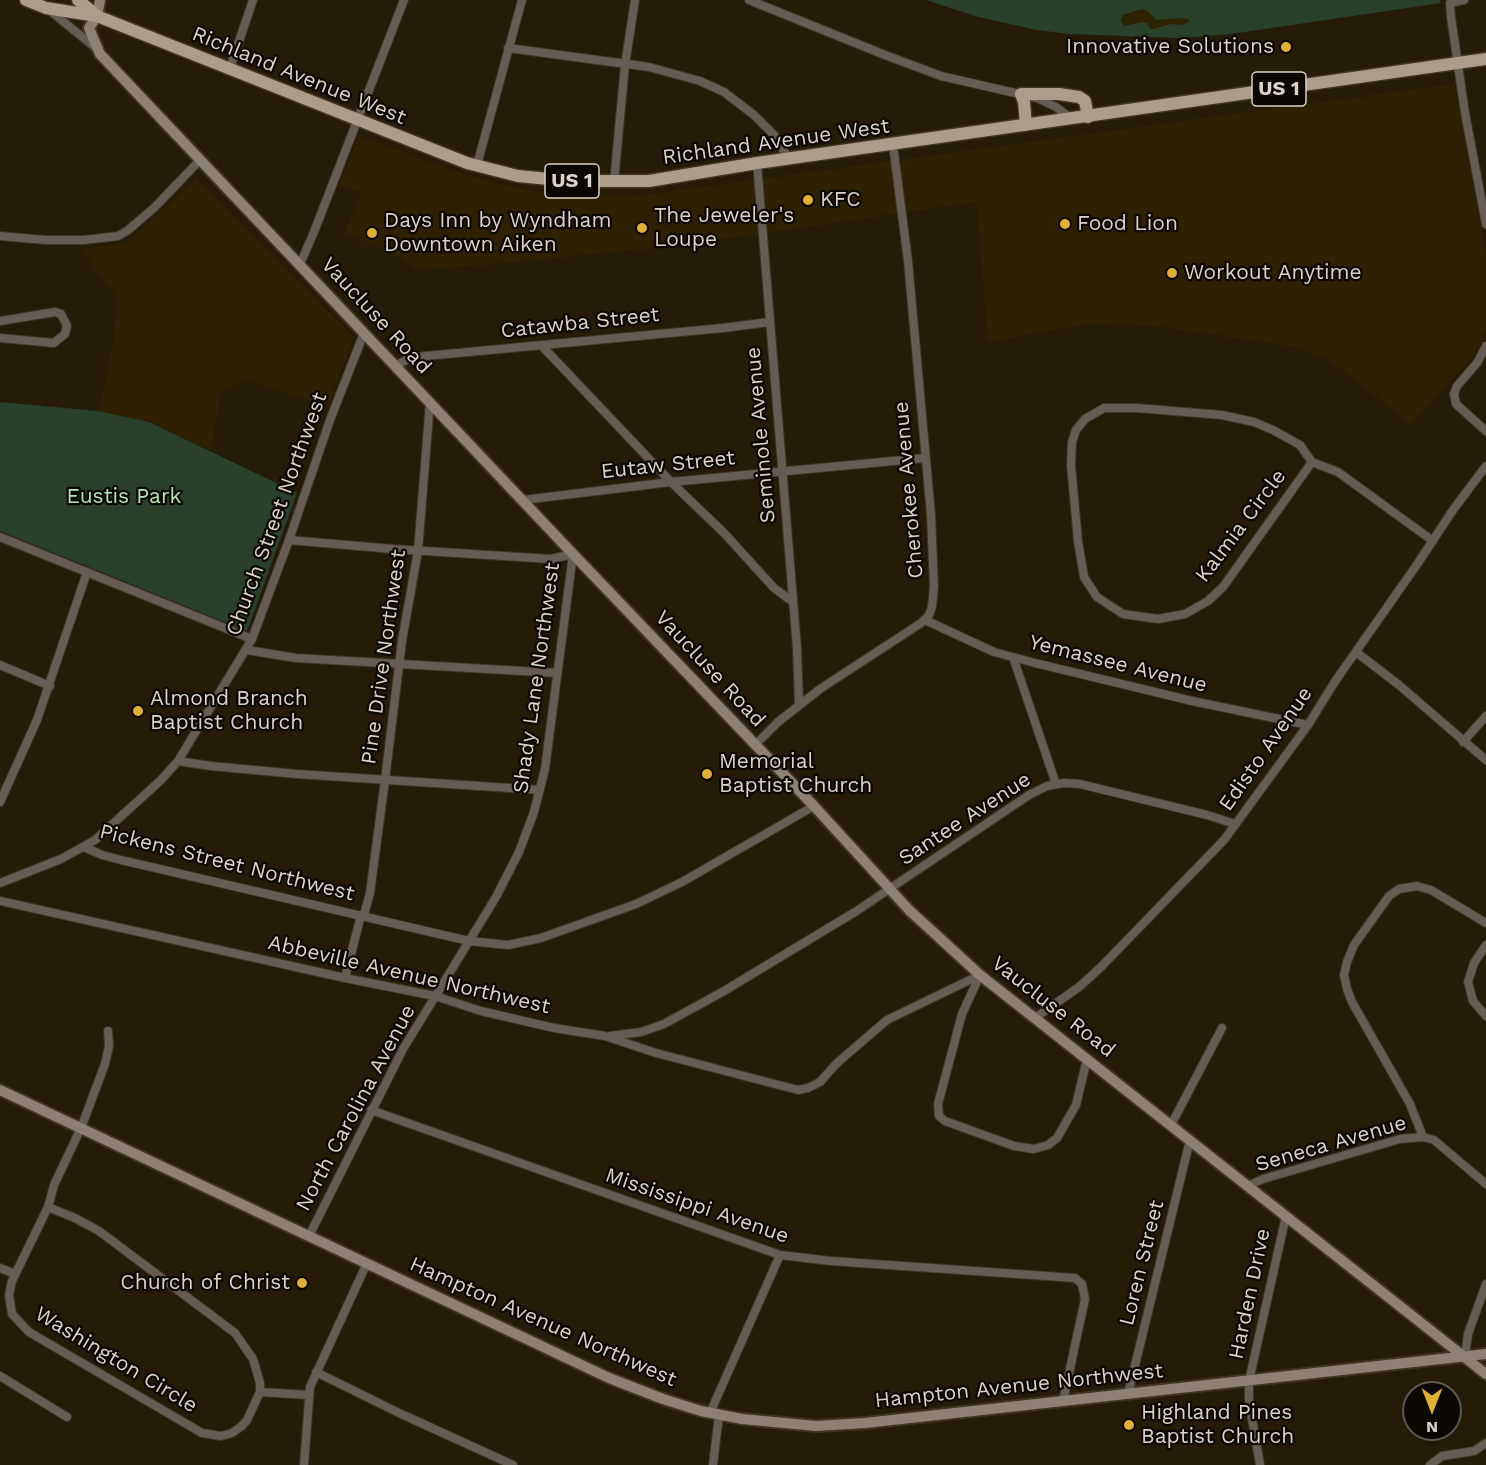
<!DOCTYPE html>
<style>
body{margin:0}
#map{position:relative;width:1486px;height:1465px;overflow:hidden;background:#261b06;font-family:"Work Sans",sans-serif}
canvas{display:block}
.north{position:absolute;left:1402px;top:1381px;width:60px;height:60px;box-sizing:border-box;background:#0b0702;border:2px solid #5e5951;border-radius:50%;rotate:180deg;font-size:16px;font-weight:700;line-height:24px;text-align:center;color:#dbd3c7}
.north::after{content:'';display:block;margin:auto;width:21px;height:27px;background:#e0b034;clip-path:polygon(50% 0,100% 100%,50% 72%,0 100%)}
</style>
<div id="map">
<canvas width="1486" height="1465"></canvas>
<div class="north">N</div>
</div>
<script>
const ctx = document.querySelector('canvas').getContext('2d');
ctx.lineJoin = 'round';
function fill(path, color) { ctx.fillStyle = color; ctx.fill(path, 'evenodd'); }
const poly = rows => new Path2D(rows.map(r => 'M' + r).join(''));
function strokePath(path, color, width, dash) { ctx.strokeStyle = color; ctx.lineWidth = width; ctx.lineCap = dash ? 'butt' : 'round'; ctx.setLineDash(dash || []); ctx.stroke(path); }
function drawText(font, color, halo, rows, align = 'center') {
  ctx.font = font + ' "Work Sans",sans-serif'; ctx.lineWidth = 4.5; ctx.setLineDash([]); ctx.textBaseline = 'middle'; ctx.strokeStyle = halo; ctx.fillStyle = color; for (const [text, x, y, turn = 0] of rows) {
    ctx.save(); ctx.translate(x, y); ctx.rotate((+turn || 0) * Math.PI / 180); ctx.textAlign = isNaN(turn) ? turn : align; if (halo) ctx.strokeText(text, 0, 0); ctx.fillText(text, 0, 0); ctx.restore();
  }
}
fill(poly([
 [1454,84,1486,255,1486,326,1482,342,1470,359,1411,424,1332,362,1297,347,1155,326,1085,324,988,342,976,202,696,243,530,261,419,270,385,249,344,234,361,192,339,185,359,136,471,177,526,190,563,196,629,197],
 [196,179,353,336,329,406,247,381,221,391,211,451,149,422,98,411,113,345,117,297,80,249,127,243]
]), '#2f2003');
fill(poly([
 [926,0,1440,0,1441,3,1231,34,1180,38,1070,34,1036,30,975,16],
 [0,402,98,411,149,422,297,493,247,631,0,531]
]), '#294029');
fill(poly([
 [1142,9,1149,12,1156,20,1178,18,1188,19,1189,21,1183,25,1170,24,1154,29,1150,29,1147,23,1143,22,1124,26,1121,20,1122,15]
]), '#2c2303');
const street = poly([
 [749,0,885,55,941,76,1037,98,1056,107,1070,118],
 [1464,0,1450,3,1451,17,1465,113,1486,224],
 [49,10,96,48],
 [508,48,649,67,700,81,724,92,754,115,774,135,789,159],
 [230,68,253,0],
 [757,163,797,648,799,704],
 [477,165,522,0],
 [614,182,625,65,635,0],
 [0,236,45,240,84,240,118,236,127,231,155,207,200,160],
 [300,264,314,232,404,0],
 [0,321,55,312,61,314,67,326,65,334,54,343,0,338],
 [541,345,671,482,725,534,774,588,793,602],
 [1486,346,1477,363,1457,386,1454,394,1456,404,1486,431],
 [395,366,410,358,426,356,723,328,769,322],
 [1104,408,1137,408,1222,415,1254,422,1273,430,1300,445,1312,462,1223,587,1208,601,1185,614,1158,619,1123,614,1097,597,1084,577,1078,541,1071,465,1072,442,1076,430,1085,419,1104,408],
 [1312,462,1338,472,1433,541],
 [523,500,671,482,925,458],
 [0,537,252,639],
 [289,540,393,549,551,559,573,554,545,769,534,812,519,852,496,897,403,1049,309,1236],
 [925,620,994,652,1035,663,1192,701,1308,725],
 [247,650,296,658,557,673],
 [1356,652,1399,685,1486,760],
 [1013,657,1056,784],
 [0,665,50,686],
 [1463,742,1486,716],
 [755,745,778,722,820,689,921,623,929,615,932,607,934,587,931,515,908,261,893,145],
 [178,761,211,766,297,774,540,790],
 [0,802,37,720,87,572],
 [84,847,102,855,121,860,469,941,508,945,541,938,636,904,682,882,814,806],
 [0,883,61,859,95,840,161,780,178,761,252,639,289,540,330,420,364,333],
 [0,901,345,978,435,996,481,1011,554,1028,605,1036,656,1053,798,1090,808,1088,820,1082,837,1063,887,1020,980,975],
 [364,915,370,893,385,780,402,641,418,551,430,402],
 [1486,923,1431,890,1417,886,1399,889,1389,896,1354,945,1347,962,1344,975,1347,989,1352,1002,1410,1104,1423,1137,1434,1140,1486,1184],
 [1486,945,1474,963,1468,982,1473,1001,1486,1016],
 [980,975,962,1014,938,1104,939,1116,945,1121,1014,1146,1034,1149,1048,1145,1057,1138,1076,1105,1087,1059],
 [345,978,361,915],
 [1035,1018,1079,987,1100,968,1224,840,1308,725,1336,680,1416,566,1453,510,1486,466],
 [610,1036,641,1032,664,1024,724,991,855,912,1029,795,1047,786,1064,783,1080,784,1207,815,1235,824],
 [371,1110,780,1255,831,1261,1075,1278,1082,1284,1085,1299,1063,1401],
 [1171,1125,1222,1028],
 [1248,1186,1263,1179,1400,1139,1423,1137],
 [48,1207,75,1218,99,1231,235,1333,253,1359,260,1383,260,1392,247,1420,242,1426,232,1433,221,1436,202,1433,29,1332,12,1314,9,1295,12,1281,48,1207,54,1185,81,1128,105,1064,109,1046,108,1031],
 [0,1268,15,1274],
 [1465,1356,1468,1334,1486,1284],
 [316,1372,399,1413,513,1465],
 [0,1376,67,1417],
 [260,1392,308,1395],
 [1128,1394,1190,1140],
 [710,1413,780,1255],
 [304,1465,310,1387,367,1263],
 [713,1465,719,1415],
 [1260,1465,1249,1401,1249,1381,1286,1216],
 [1430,1465,1442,1456,1474,1451,1486,1443]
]);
const secondary = poly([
 [100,0,97,16,89,28,100,54,573,554,814,806,909,910,980,975,1486,1374],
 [0,1090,609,1378,663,1399,701,1411,742,1419,816,1426,865,1423,1486,1354]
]);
const primary = poly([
 [26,0,46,8,97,16,467,163,518,176,570,181,649,181,757,163,1486,59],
 [78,0,96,15],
 [1026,125,1024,102,1021,94,1059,94,1079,97,1085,101,1088,117]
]);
strokePath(street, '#3f3521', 10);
strokePath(secondary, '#3f3521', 14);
strokePath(primary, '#3f3521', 15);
strokePath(street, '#655c54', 8);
strokePath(secondary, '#8e8073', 10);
strokePath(primary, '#ae9c8b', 12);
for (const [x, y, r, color] of [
 [1286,47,6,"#e0b034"],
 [808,200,6,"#e0b034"],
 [1065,224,6,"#e0b034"],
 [642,228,6,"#e0b034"],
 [372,233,6,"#e0b034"],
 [1172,273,6,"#e0b034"],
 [138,711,6,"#e0b034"],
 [707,774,6,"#e0b034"],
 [302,1283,6,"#e0b034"],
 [1129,1425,6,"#e0b034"]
]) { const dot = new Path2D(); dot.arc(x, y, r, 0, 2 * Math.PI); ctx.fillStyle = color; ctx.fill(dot); strokePath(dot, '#0b0702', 2); }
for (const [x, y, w] of [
 [1279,89,54],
 [572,181,54]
]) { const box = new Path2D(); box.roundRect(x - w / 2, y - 17, w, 34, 4.5); ctx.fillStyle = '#0b0702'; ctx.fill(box); strokePath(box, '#dbd3c7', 1.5); }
drawText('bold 20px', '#dbd3c7', null, [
 ["US 1",1279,89],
 ["US 1",572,181]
]);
drawText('21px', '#dbd3c7', '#0b0702', [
 ["Innovative Solutions",1274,47,"right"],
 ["KFC",820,200],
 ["The Jeweler's",654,216],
 ["Loupe",654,240],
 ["Days Inn by Wyndham",384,221],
 ["Downtown Aiken",384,245],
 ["Food Lion",1077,224],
 ["Workout Anytime",1184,273],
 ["Almond Branch",150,699],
 ["Baptist Church",150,723],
 ["Memorial",719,762],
 ["Baptist Church",719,786],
 ["Church of Christ",290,1283,"right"],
 ["Highland Pines",1141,1413],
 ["Baptist Church",1141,1437]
], 'left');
drawText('21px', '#dbd3c7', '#0b0702', [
 ["Richland Avenue West",299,76,22],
 ["Richland Avenue West",776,142,-8],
 ["Vaucluse Road",376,316,47],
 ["Catawba Street",580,323,-6],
 ["Seminole Avenue",761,435,-95],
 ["Eutaw Street",668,465,-6],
 ["Cherokee Avenue",909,490,-95],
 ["Church Street Northwest",277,514,-70],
 ["Kalmia Circle",1241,526,-53],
 ["Pine Drive Northwest",384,657,-82],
 ["Yemassee Avenue",1118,664,14],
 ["Vaucluse Road",710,669,47],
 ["Shady Lane Northwest",537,678,-82],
 ["Edisto Avenue",1266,749,-55],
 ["Santee Avenue",965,819,-33],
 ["Pickens Street Northwest",227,863,14],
 ["Abbeville Avenue Northwest",409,975,13],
 ["Vaucluse Road",1053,1007,38],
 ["North Carolina Avenue",356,1108,-62],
 ["Seneca Avenue",1331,1144,-16],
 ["Mississippi Avenue",697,1206,19],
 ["Loren Street",1142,1263,-76],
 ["Harden Drive",1250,1294,-78],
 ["Hampton Avenue Northwest",543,1322,24],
 ["Washington Circle",116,1360,31],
 ["Hampton Avenue Northwest",1019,1386,-6]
]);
drawText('21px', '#b2e7b0', '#0b0702', [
 ["Eustis Park",124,497]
]);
</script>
